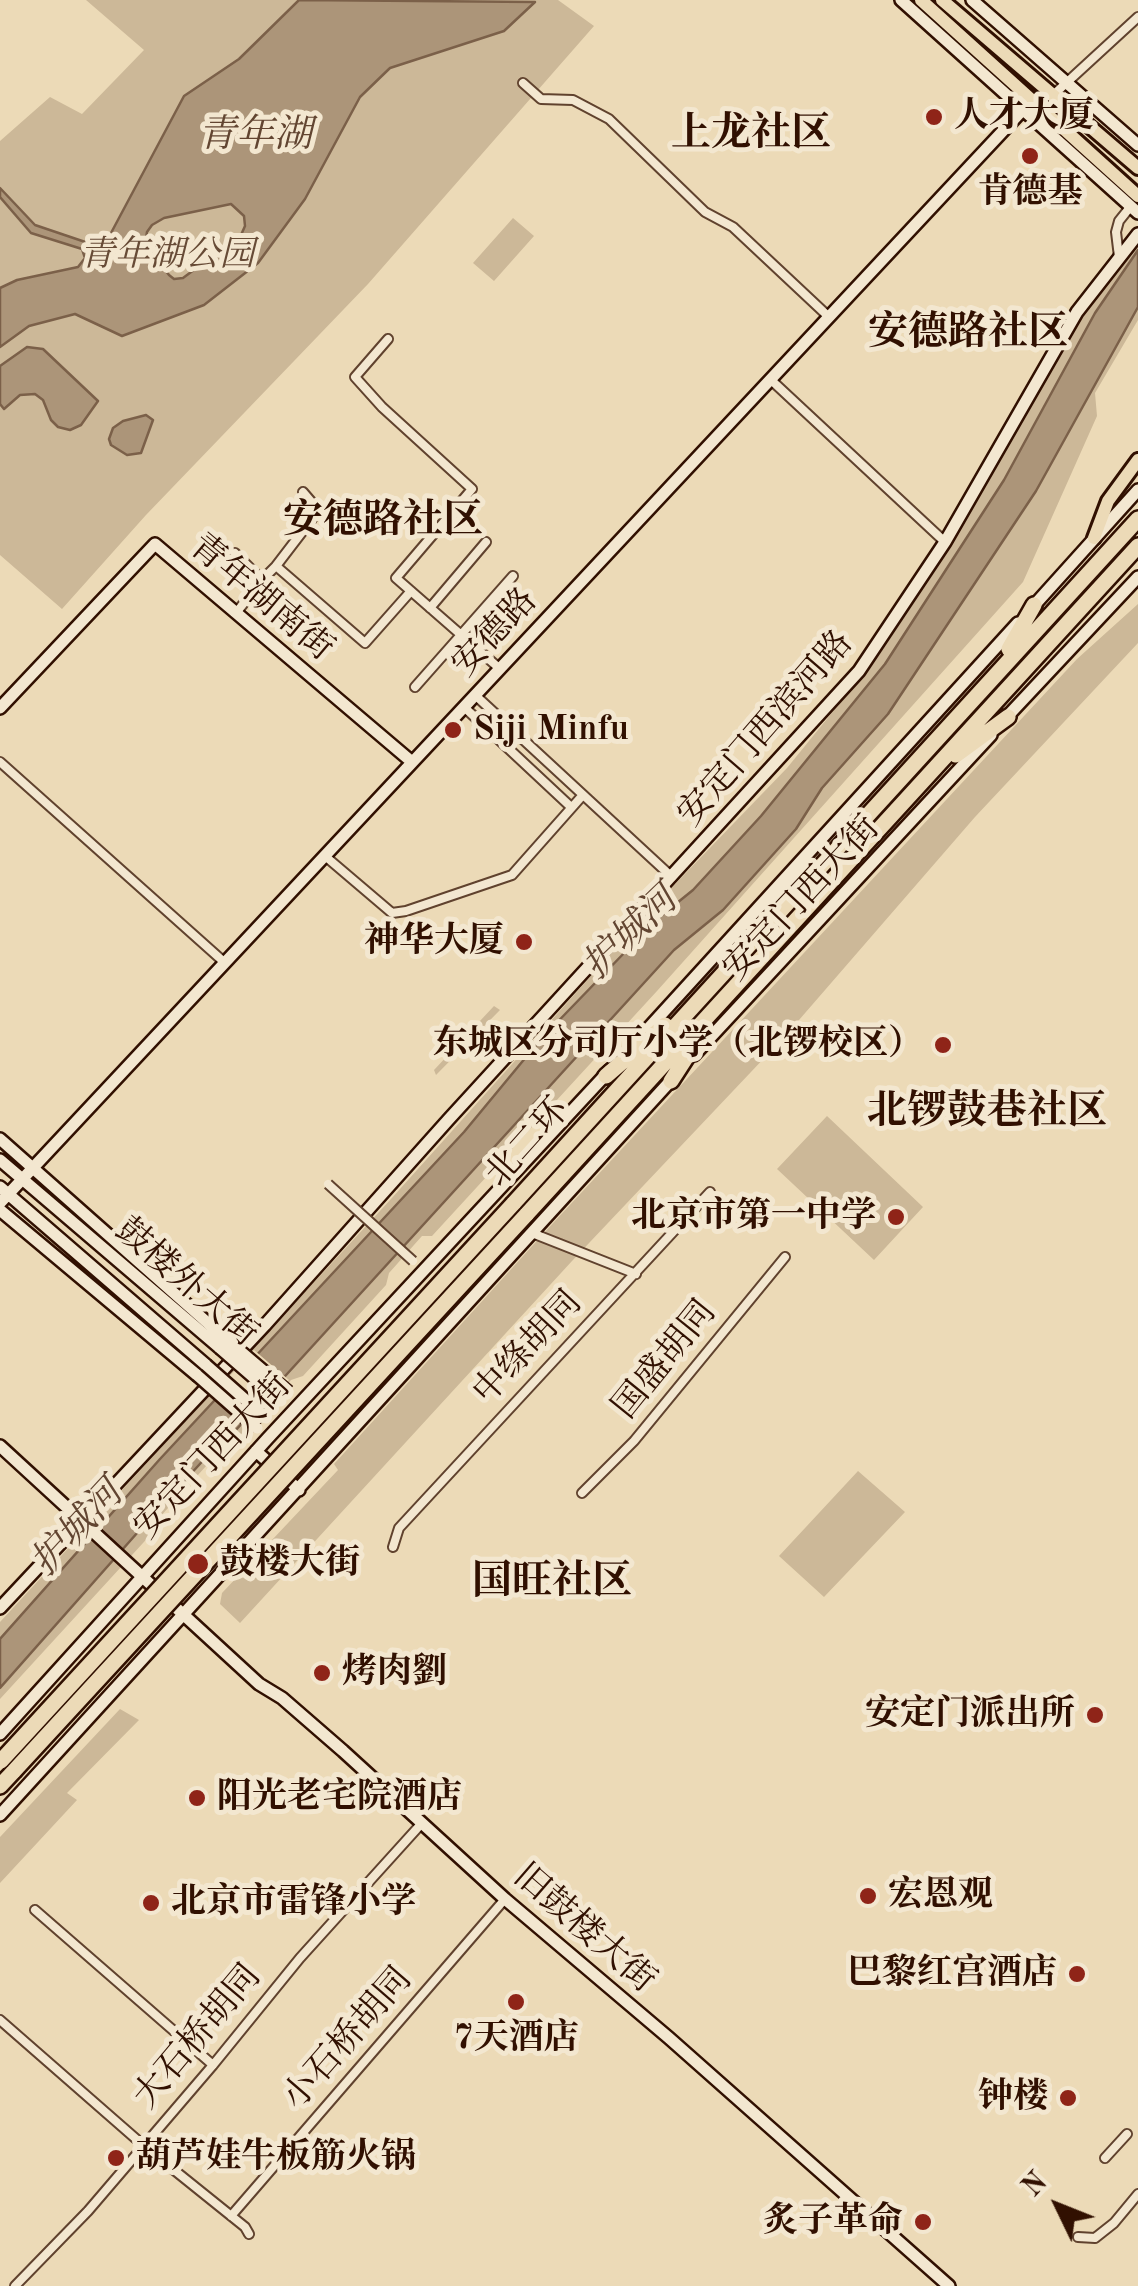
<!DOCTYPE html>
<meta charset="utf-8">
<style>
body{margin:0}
#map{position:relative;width:1138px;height:2286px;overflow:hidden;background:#ecdab7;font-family:"Old Standard TT",serif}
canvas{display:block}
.north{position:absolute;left:1008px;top:2156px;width:100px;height:100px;-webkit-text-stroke:8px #f3e7d0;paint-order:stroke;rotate:313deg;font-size:28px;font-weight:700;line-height:40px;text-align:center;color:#311001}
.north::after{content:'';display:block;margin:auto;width:35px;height:45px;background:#311001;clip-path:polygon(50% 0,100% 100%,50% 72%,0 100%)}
</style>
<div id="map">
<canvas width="1138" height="2286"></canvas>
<div class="north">N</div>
</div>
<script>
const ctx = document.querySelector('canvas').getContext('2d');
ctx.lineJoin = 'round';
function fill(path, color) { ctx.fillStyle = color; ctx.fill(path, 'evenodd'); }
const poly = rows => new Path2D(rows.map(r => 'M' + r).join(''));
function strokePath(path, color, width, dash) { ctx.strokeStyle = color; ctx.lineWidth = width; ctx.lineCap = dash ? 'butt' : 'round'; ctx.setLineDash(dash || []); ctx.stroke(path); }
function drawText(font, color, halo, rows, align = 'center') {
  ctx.font = font + ' "Old Standard TT","Noto Serif SC",serif'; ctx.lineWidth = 10; ctx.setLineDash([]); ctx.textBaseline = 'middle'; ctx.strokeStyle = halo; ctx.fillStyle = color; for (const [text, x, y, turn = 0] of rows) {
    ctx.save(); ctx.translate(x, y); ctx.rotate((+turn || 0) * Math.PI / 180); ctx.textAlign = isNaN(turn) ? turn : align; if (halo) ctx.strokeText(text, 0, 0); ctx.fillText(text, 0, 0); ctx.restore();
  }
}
fill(poly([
 [86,0,558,0,594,26,368,284,146,515,62,609,0,555,0,141,50,97,82,114,144,50],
 [513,218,534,236,494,281,473,263],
 [1138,243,1138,320,1095,393,1097,416,1023,582,657,991,432,1236,422,1236,389,1273,386,1285,303,1376,291,1380,237,1439,236,1447,217,1454,158,1519,154,1531,0,1699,0,1622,391,1199,652,908,787,768,879,655,953,542,1083,315],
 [1138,604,1138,643,975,817,786,1035,572,1261,240,1623,220,1604,222,1593,338,1470,334,1464,554,1222,1077,659],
 [494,1006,500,1010,436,1075,434,1070],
 [827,1116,923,1207,874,1260,777,1169],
 [858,1471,905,1512,824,1597,779,1556],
 [120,1709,139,1720,67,1793,77,1800,0,1883,0,1837]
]), '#ccb898');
const water = poly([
 [299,0,535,2,504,31,390,68,360,97,305,199,258,263,204,305,122,336,75,314,29,326,0,347,0,288,17,280,78,267,85,258,82,249,31,233,0,197,0,188,35,225,103,248,184,96,239,59,299,0],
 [231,204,244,216,245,226,241,235,183,278,174,279,169,275,145,244,147,232,152,225,164,218,231,204],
 [1138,250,1138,307,1036,491,888,714,822,788,796,829,723,910,674,950,235,1431,221,1441,153,1515,0,1688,0,1639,160,1459,464,1132,541,1039,656,920,693,890,761,816,885,664,1004,480,1095,313,1138,250],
 [27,347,43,349,98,401,81,425,70,430,58,427,51,420,43,400,35,394,20,395,4,409,0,404,0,366,27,347],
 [146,415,153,420,141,453,127,455,111,445,109,439,113,428,123,421,146,415]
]);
fill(water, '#ac9579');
strokePath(water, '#7b6049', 2.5);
fill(poly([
 [254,1350,289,1380,246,1427,211,1396]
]), '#ecdab7');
const street = poly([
 [523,83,541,99,573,100,609,119,705,212,733,227,829,317],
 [1051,97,1138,17],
 [1119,257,1116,232,1119,221,1131,206],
 [388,339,355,377,382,407,472,489,396,578,499,668],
 [770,379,945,542],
 [303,492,315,506,312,519,276,566,365,643,411,591],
 [235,553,262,580,276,566],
 [430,608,486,542],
 [236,613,262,580],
 [415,687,513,576],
 [475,695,672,877],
 [464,707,571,807],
 [0,762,224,962],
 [325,856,392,913,406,911,512,875,582,796],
 [532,1233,636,1274],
 [582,1493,634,1441,785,1257],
 [393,1547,399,1528,710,1192],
 [35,1910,213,2065],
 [0,2020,143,2145,245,2227,249,2234],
 [1105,2158,1127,2134],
 [231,2216,505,1899],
 [1078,2237,1095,2238,1114,2223,1138,2194],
 [15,2286,88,2211,213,2065,300,1958,422,1823]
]);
const secondary = poly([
 [901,0,1138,213],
 [972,0,1138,145],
 [1030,610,1138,490],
 [0,708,155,544,412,762],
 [1003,721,1138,577],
 [636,1042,1018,623],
 [694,1055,991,735],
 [0,1139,227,1340],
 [0,1160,220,1348],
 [0,1187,206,1365],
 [0,1203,1031,101],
 [0,1210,197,1375],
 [0,1446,259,1684,282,1698,343,1751,505,1899,669,2038,949,2286],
 [256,1451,299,1490],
 [0,1608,265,1325,449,1119,859,671,945,542,1077,312,1138,234],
 [0,1734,268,1438,610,1070],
 [0,1815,675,1076]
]);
const primary = poly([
 [921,0,1138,196],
 [942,0,1138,168],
 [1094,538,1108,501,1138,460]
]);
const highway = poly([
 [1009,649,1034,605],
 [956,755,1008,717],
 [606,1076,665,1025],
 [671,1081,704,1030],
 [513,1204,1138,519],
 [526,1215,1138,546],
 [0,1786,14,1771]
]);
strokePath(street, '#60422e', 12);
strokePath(secondary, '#311001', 16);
strokePath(primary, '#311001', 18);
strokePath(highway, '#311001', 20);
strokePath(street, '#f3e7d0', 8);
strokePath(secondary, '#f3e7d0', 11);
strokePath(primary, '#ecdab7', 12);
strokePath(highway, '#ecdab7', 15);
const streetBridge = poly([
 [328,1184,413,1261]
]);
const secondaryBridge = poly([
 [227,1340,288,1392],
 [220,1348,281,1401],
 [206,1365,266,1418],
 [197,1375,257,1428]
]);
const highwayBridge = poly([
 [1,1761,513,1204],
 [14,1771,526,1215]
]);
strokePath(streetBridge, '#60422e', 12, []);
strokePath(secondaryBridge, '#311001', 16, []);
strokePath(highwayBridge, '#311001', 20, []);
strokePath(streetBridge, '#f3e7d0', 8);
strokePath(secondaryBridge, '#f3e7d0', 11);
strokePath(highwayBridge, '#ecdab7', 15);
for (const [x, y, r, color] of [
 [934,117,10,"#8f2418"],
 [1030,156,10,"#8f2418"],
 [453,730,10,"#8f2418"],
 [524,942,10,"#8f2418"],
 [943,1045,10,"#8f2418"],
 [896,1217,10,"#8f2418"],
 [198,1564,12,"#8f2418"],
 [322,1673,10,"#8f2418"],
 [1095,1715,10,"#8f2418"],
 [197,1798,10,"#8f2418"],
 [868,1896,10,"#8f2418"],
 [151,1903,10,"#8f2418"],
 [1077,1974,10,"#8f2418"],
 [516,2002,10,"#8f2418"],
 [1068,2098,10,"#8f2418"],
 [116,2158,10,"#8f2418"],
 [923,2222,10,"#8f2418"]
]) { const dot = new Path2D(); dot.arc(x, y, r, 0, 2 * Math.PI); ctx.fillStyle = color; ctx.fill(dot); strokePath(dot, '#f3e7d0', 4); }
drawText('bold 35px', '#311001', '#f3e7d0', [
 ["人才大厦",954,117],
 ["肯德基",1030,193,"center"],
 ["Siji Minfu",473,730],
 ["神华大厦",504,942,"right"],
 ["东城区分司厅小学（北锣校区）",923,1045,"right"],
 ["北京市第一中学",876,1217,"right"],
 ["鼓楼大街",220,1564],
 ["烤肉劉",342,1673],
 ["安定门派出所",1075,1715,"right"],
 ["阳光老宅院酒店",217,1798],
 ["宏恩观",888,1896],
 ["北京市雷锋小学",171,1903],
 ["巴黎红宫酒店",1057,1974,"right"],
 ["7天酒店",516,2039,"center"],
 ["钟楼",1048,2098,"right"],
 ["葫芦娃牛板筋火锅",136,2158],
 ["炙子革命",903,2222,"right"]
], 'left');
drawText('italic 35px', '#674b36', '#f3e7d0', [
 ["青年湖公园",167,256]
]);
drawText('35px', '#311001', '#f3e7d0', [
 ["青年湖南街",261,598,40],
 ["安德路",495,633,-47],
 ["安定门西滨河路",766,729,-49],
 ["安定门西大街",802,899,-47],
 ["北二环",528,1143,-48],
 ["鼓楼外大街",186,1283,41],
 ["中绦胡同",528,1348,-47],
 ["国盛胡同",665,1360,-51],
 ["安定门西大街",213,1457,-47],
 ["旧鼓楼大街",584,1929,41],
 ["大石桥胡同",198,2037,-50],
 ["小石桥胡同",348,2039,-49]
]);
drawText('italic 38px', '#624531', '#f3e7d0', [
 ["青年湖",255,136],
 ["护城河",631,934,-44],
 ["护城河",78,1529,-47]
]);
drawText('bold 40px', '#311001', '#f3e7d0', [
 ["上龙社区",751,135],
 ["安德路社区",968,334],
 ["安德路社区",383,522],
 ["北锣鼓巷社区",987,1113],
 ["国旺社区",552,1583]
]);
</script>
